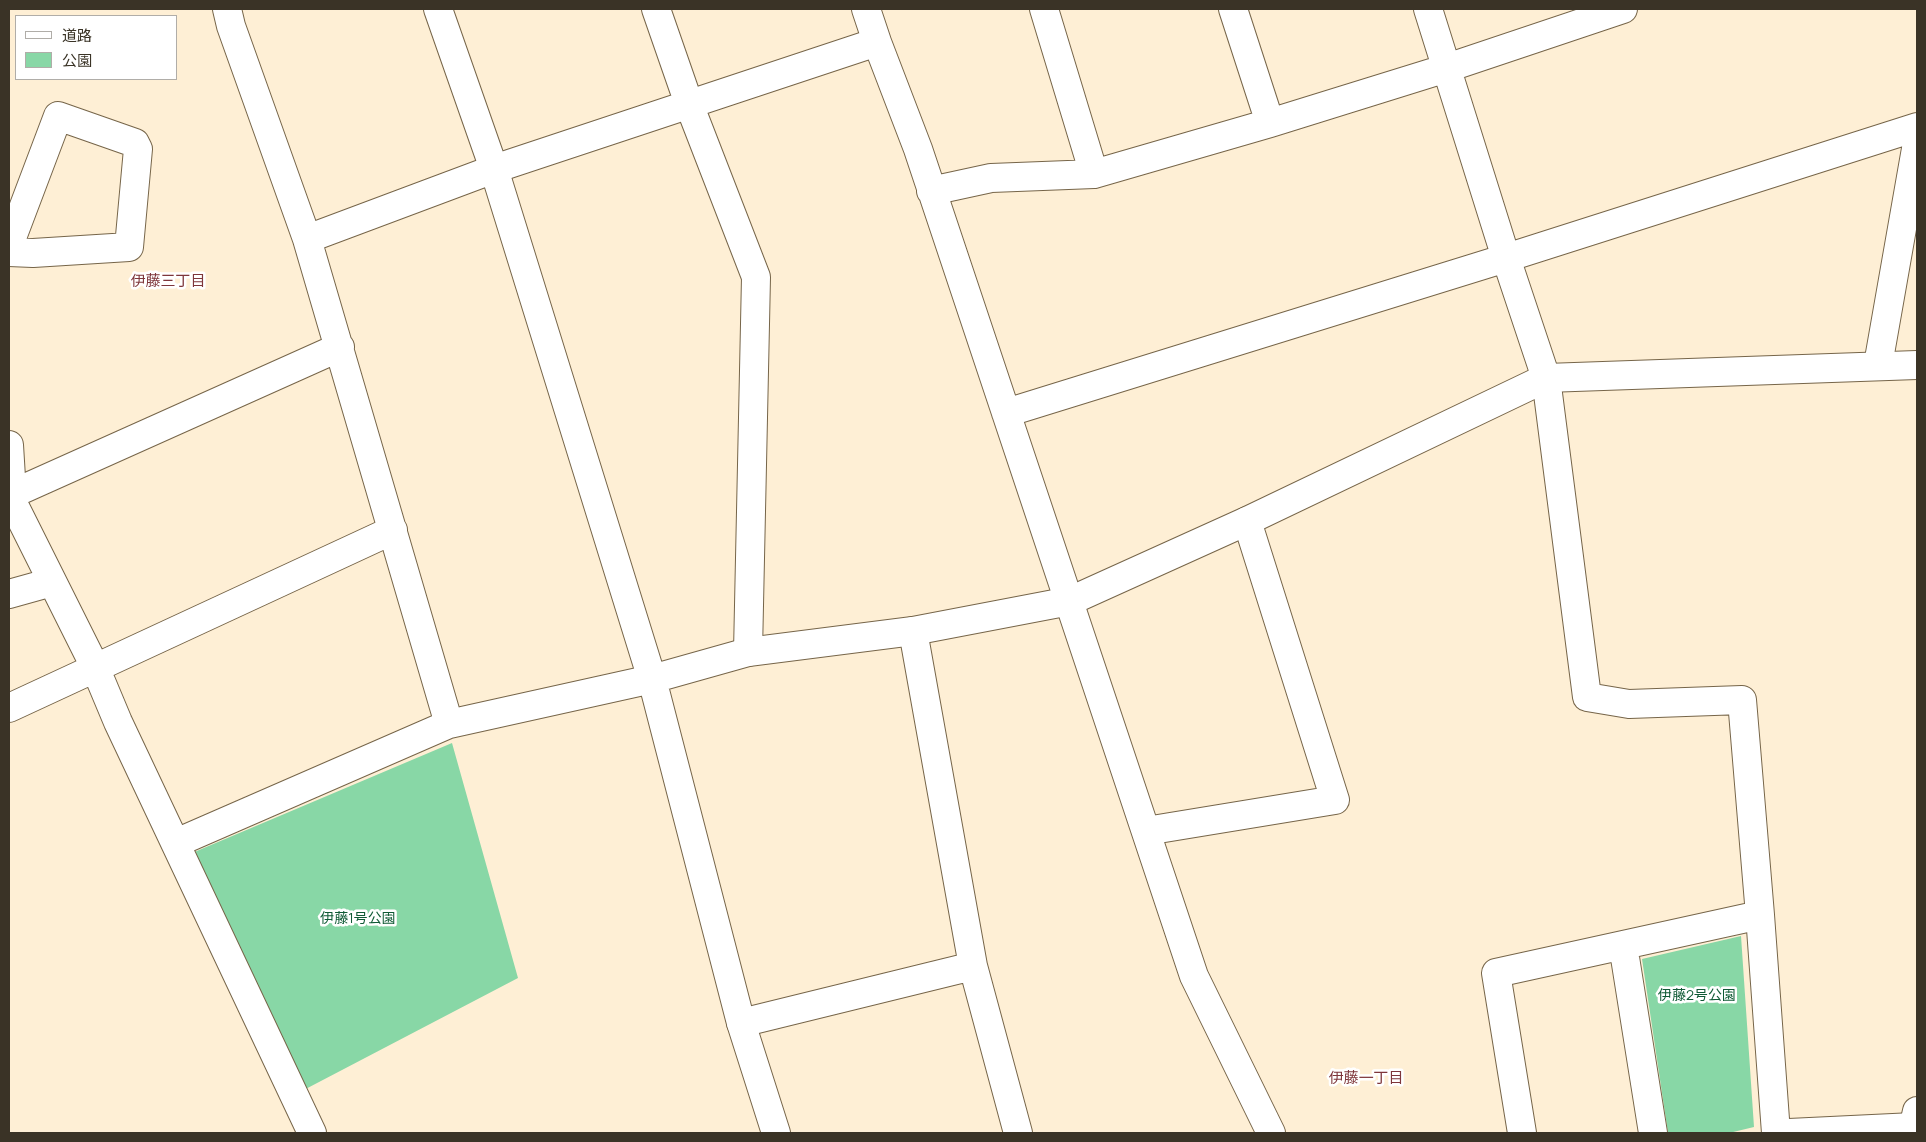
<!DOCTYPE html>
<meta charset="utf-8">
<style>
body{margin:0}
#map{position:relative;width:1926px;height:1142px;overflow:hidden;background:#feefd5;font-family:Manrope,"Noto Sans JP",sans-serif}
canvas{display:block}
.frame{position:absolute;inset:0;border:10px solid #3a3326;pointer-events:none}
.legend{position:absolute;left:15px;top:15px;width:162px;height:65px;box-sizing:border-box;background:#fff;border:1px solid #b0ada8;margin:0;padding:6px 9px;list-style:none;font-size:15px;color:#3a3326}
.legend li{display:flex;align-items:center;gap:10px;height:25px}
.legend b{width:25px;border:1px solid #b0ada8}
</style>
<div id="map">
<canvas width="1926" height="1142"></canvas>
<div class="frame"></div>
<ul class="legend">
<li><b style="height:6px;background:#fff"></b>道路</li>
<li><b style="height:14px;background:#88d7a6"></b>公園</li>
</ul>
</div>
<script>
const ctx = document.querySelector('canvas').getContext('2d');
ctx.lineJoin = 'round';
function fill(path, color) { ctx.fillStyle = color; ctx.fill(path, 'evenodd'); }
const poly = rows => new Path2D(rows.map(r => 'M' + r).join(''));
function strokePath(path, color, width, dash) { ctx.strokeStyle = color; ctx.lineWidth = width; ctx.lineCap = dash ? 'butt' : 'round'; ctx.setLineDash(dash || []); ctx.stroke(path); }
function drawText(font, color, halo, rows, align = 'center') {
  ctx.font = font + ' Manrope,"Noto Sans JP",sans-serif'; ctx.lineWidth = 5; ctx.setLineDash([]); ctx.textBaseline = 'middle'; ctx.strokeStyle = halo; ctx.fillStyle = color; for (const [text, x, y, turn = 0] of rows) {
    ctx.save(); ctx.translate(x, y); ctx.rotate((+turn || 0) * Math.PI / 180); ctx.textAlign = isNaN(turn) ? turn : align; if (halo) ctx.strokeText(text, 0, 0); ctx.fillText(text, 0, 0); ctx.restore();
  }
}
fill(poly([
 [452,743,518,978,298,1093,185,856],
 [1741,936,1754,1127,1729,1133,1668,1133,1642,959]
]), '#88d7a6');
const street = poly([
 [227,9,231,26,307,239,449,724],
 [656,9,689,104,756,277,748,652],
 [866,9,877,42,918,149,1194,976,1271,1133],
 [1044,9,1094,174],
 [1233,9,1270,123],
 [1428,9,1506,258,1546,378,1587,697,1629,704,1742,700,1760,915,1776,1133],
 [931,191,991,178,1094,174,1270,123,1447,68,1623,9],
 [307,239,494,169,877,42],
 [9,252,13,235,58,116,135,143,138,149,129,247,33,253,9,252],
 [1878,365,1917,143],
 [1006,413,1506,258,1917,127],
 [9,445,12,494,15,507,95,667,118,722,312,1133],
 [12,494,340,347],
 [9,594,52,582],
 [913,631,973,966,1018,1133],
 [9,708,393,530],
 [1146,831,1335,800,1247,521],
 [176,843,449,724,652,679],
 [1623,945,1653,1133],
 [741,1023,973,966],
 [1522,1133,1496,973,1760,915],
 [1789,1133,1914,1127]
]);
const secondary = poly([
 [438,9,494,169,652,679,741,1023,776,1133],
 [652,679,748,652,913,631,1070,601,1247,521,1546,378,1917,365],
 [1912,1133,1917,1111]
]);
strokePath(street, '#766549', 30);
strokePath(secondary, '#766549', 30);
strokePath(street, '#fff', 28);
strokePath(secondary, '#fff', 28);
drawText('14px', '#0f5a35', '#fff', [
 ["伊藤1号公園",358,919],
 ["伊藤2号公園",1697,996]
]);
drawText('15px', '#7e363b', '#fff', [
 ["伊藤三丁目",168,282],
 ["伊藤一丁目",1366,1079]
]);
</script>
